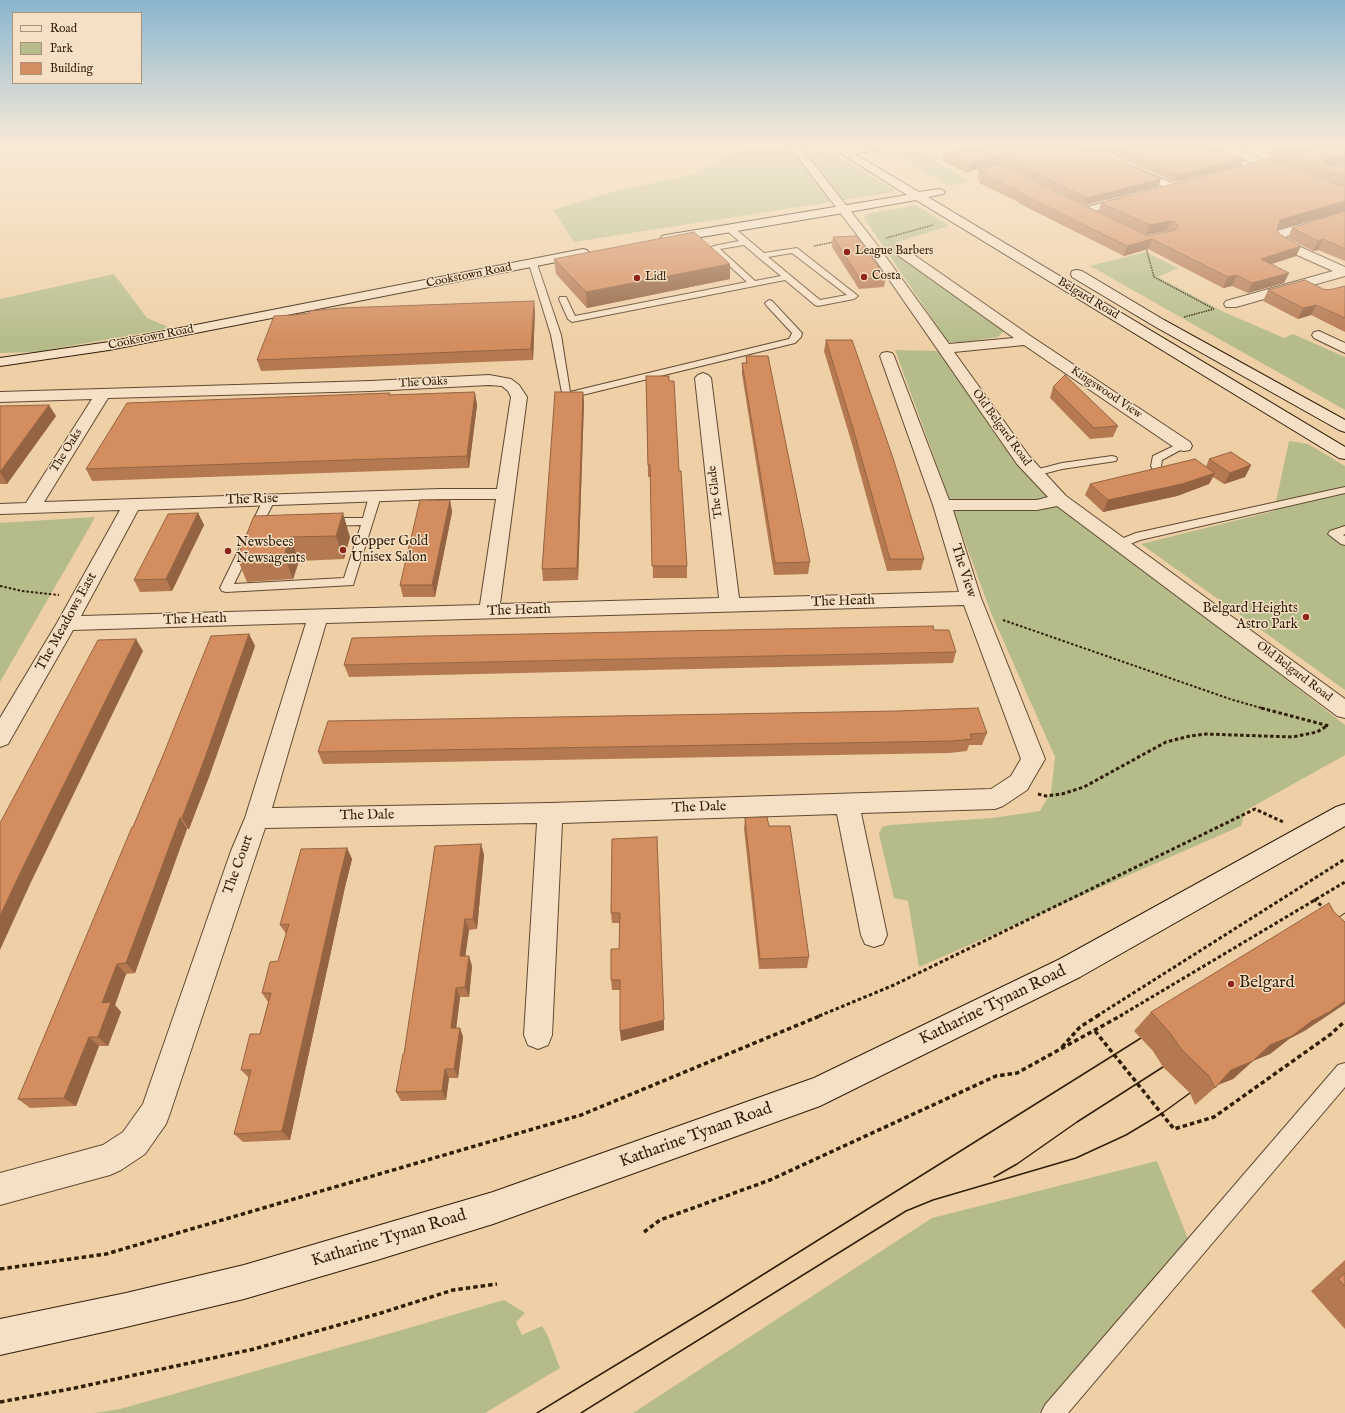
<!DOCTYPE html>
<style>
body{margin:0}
#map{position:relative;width:1345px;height:1413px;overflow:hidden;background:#efd0a6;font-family:"IM FELL English",serif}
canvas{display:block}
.legend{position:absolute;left:12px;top:12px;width:130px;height:72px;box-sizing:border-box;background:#f5e0c5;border:1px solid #a69279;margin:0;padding:5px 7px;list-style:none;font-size:12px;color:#301e08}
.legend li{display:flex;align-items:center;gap:8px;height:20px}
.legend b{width:20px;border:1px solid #a69279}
</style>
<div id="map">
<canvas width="1345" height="1413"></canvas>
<ul class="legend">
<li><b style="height:5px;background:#f5e0c5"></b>Road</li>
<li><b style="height:11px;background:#b5bc8a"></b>Park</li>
<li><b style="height:11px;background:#d38d5f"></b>Building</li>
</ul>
</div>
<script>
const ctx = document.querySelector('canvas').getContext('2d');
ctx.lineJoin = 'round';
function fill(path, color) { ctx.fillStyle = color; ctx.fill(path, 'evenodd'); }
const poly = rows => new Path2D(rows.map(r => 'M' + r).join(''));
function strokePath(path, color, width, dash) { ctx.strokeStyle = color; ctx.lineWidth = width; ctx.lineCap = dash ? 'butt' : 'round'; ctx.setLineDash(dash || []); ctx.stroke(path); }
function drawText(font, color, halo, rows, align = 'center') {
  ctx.font = font + ' "IM FELL English",serif'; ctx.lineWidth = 3; ctx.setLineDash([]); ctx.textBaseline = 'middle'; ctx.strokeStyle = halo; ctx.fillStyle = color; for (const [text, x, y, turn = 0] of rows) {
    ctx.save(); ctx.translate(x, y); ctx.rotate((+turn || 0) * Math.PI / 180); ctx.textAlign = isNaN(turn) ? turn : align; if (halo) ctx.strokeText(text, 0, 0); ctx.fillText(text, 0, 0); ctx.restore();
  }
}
fill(poly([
 [1231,144,1291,144,1254,153],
 [728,145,748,148,774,148,818,145,893,189,894,192,574,242,553,210,620,190,690,175,729,157],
 [913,148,971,182,948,186,891,152],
 [916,205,949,226,895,243,1005,330,998,337,964,342,948,342,864,218,867,214],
 [1146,252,1178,268,1158,277,1224,312,1284,338,1293,334,1345,357,1345,410,1090,266],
 [114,274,147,318,171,328,36,352,0,353,0,299],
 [895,350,938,351,1017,462,1119,549,1345,725,1345,755,1245,811,1241,826,919,967,908,901,894,898,879,834,882,827,890,825,992,818,1040,811,1051,792,1055,757,991,613],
 [1289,441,1308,444,1345,466,1345,690,1141,544,1274,511],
 [95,517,88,530,0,682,0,523],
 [1157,1161,1189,1241,1039,1413,633,1413,932,1218],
 [504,1300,525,1313,516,1322,522,1335,542,1326,547,1334,560,1368,485,1413,94,1413,120,1409,395,1332]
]), '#b5bc8a');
const lane = poly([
 [726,226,732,226,764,253,797,248,858,296,854,299,818,306,815,305,785,280,572,322,568,319,559,299,560,297,566,297,575,316,747,282,710,248,714,246,739,241,726,230,726,226],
 [744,245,759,258,781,276,755,281,720,249,744,245],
 [792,253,847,295,820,300,768,257,792,253],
 [530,262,536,262,537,264,561,335,570,392,789,339,792,333,766,305,765,303,769,300,772,301,800,331,802,333,801,337,795,343,566,399,563,398,551,335,529,264,530,262],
 [1182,442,1186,443,1187,445,1186,447,1162,460,1161,466,1164,472,1159,475,1155,474,1151,466,1153,456,1182,442],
 [1112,456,1116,457,1117,459,1116,461,1062,469,1035,476,1030,473,1031,471,1062,463,1112,456],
 [1345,487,1345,493,1140,540,1120,548,1116,547,1114,544,1116,541,1136,533,1345,487],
 [375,493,381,496,353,585,226,592,222,591,220,588,241,545,243,542,247,541,251,542,253,545,234,584,344,578,361,525,328,526,324,524,322,522,324,520,328,518,363,518,369,496,375,493],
 [269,497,275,500,264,521,269,522,271,525,269,528,265,529,253,528,251,525,263,500,269,497],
 [1345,526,1345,534,1343,535,1345,536,1345,545,1341,544,1328,534,1330,531,1345,526],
 [1345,1063,1345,1087,1068,1413,1041,1413,1045,1405,1338,1065,1345,1063]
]);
const street = poly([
 [788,144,798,144,878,246,949,344,1014,338,899,256,897,253,899,250,907,250,1032,337,1190,442,1192,446,1190,450,1184,451,1178,450,1024,345,954,352,1029,456,1066,496,1345,699,1345,718,1337,716,1057,506,1037,510,953,510,981,598,1045,759,1027,790,1003,806,995,809,861,813,887,935,883,944,874,947,865,944,861,935,837,814,562,823,552,1035,548,1045,538,1049,528,1045,524,1035,537,823,265,828,170,1113,166,1124,145,1154,121,1170,110,1175,0,1205,0,1173,103,1145,123,1132,143,1104,231,851,245,818,306,623,73,630,8,744,0,747,0,718,57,623,120,510,0,514,0,504,26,503,92,399,0,402,0,392,371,381,489,375,511,379,519,385,527,397,500,604,719,598,695,378,698,375,703,373,708,375,711,378,739,598,959,592,933,505,880,356,882,353,887,352,892,353,894,356,949,500,1037,500,1048,497,1017,464,870,252,788,144],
 [489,385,502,386,508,391,511,397,497,489,440,489,44,502,108,398,371,391,489,385],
 [440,499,496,499,480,605,81,616,138,510,440,499],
 [964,605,1021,759,1011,776,991,789,550,803,272,808,326,623,964,605],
 [1100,144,1118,144,1117,146,1089,153,1084,150,1085,148,1100,144],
 [1207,144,1222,144,1290,170,1291,172,1290,174,1282,174,1208,146,1207,144],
 [1134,167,1177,185,1179,187,1173,190,1169,189,1130,172,1129,170,1134,167],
 [1129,196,1133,197,1135,199,1133,201,1083,214,1079,213,1077,211,1079,209,1129,196],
 [1345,211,1345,218,1287,236,1286,239,1296,245,1345,267,1345,276,1236,307,1226,307,1224,304,1226,301,1333,271,1288,251,1276,243,1274,240,1275,234,1277,231,1345,211],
 [1319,331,1345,343,1345,353,1314,338,1312,335,1314,332,1319,331]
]);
const secondary = poly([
 [826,144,838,144,848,150,874,144,895,144,894,146,855,154,919,192,939,189,943,190,945,192,943,194,928,197,1345,447,1345,459,1339,458,916,200,843,213,666,243,662,242,660,239,662,236,666,235,907,195,826,144],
 [583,249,587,250,589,253,587,256,109,350,0,366,0,358,109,342,583,249],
 [1077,270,1082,271,1164,320,1345,420,1345,432,1339,430,1154,326,1072,277,1071,274,1072,271,1077,270],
 [1345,804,1345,826,1080,977,820,1106,493,1224,377,1260,244,1299,126,1327,0,1355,0,1319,126,1293,244,1265,377,1226,493,1192,814,1078,1060,959,1336,807,1345,804]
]);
strokePath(lane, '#604a30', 2);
strokePath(street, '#604a30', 2);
strokePath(secondary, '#301e08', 2);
strokePath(poly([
 [977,144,983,147],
 [1000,162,1000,165,1004,167],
 [886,238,933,225],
 [814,246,834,242],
 [1146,248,1154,277,1214,309],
 [1184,317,1214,309]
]), '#301e08', 1.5, [1.5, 1]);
strokePath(poly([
 [0,586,22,591,59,595],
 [1003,620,1233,700,1265,709]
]), '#301e08', 2, [2.5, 2]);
strokePath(poly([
 [1261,708,1329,726],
 [1038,794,1046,796,1062,794,1084,787,1166,742,1190,736,1206,734,1293,737,1317,732,1327,726],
 [1314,899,1324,908],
 [819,1016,894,985,1255,809,1283,822],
 [1097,1016,1345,859],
 [1120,1016,1345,882]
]), '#301e08', 3, [3.5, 2.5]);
strokePath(poly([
 [1095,1031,1174,1129,1214,1117,1331,1034,1345,1021],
 [1062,1047,1080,1027,1099,1015],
 [644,1232,660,1220,770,1180,996,1076,1017,1073,1122,1015],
 [0,1269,106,1254,581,1115,822,1015],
 [0,1402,75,1388,254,1349,381,1313,453,1290,497,1284]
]), '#301e08', 3.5, [4.5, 3]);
fill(lane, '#f5e0c5');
fill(street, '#f5e0c5');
fill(secondary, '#f5e0c5');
strokePath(poly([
 [1330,923,1345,913]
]), '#301e08', 1);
strokePath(poly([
 [994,1177,1017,1164,1077,1122,1163,1067],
 [537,1413,708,1309,1141,1038],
 [581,1413,906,1211,933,1200,1076,1158,1126,1135,1161,1114,1190,1093]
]), '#301e08', 1.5);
fill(poly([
 [990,144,1161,179,1158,187,1085,205,1002,165,998,164,970,171,968,173,942,161,944,153],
 [1088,144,1204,144,1241,166,1175,182],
 [1345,144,1345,163,1330,166,1331,167,1345,163,1345,210,1277,230,1279,234,1301,246,1296,256,1272,264,1289,273,1284,283,1248,293,1232,286,1223,288,1148,249,1124,256,1020,204,1020,203,979,183,980,179,977,178,979,169,1098,212,1101,203,1268,159,1272,150,1289,151],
 [1167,231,1171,231,1148,236,1146,235],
 [1345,211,1345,261,1318,250,1313,251,1288,238,1292,228],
 [833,237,886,277,884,287,859,289,832,247],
 [554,259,730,264,730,279,587,308,556,274],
 [1345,286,1345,332,1311,315,1298,319,1263,301,1268,290,1333,289],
 [535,311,533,360,261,371,257,360,294,315,309,313],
 [826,340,924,559,921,570,887,571,852,444,824,351],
 [746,356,810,562,808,574,774,575,742,374,742,363,746,363],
 [646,376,679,471,687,566,687,578,653,578,650,477,648,477],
 [1053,387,1118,426,1113,437,1090,439,1050,398],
 [583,392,584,403,578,580,543,581,542,569],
 [475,394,477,405,469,468,92,481,86,469,390,395],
 [0,406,56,416,7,484,0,484],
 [1209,459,1251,465,1245,477,1224,484,1213,477,1209,484,1177,496,1103,512,1085,495,1090,484,1206,467],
 [450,500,452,512,435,597,403,597,400,585],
 [198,513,204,525,172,591,140,592,134,580],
 [254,516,350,537,344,559,299,561,293,579,247,582,237,558],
 [249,634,255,646,209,777,189,829,187,829,135,973,126,974,115,1005,121,1012,108,1046,99,1046,76,1106,30,1108,18,1099,162,758],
 [956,652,953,663,349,677,344,665],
 [987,733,982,745,969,745,967,751,949,753,323,764,318,752],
 [745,818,769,826,809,957,807,968,759,969,744,829],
 [612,839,664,1030,621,1041,620,990,612,990,611,980,619,949,620,923,612,923,611,913],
 [481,844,484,855,477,929,469,930,465,956,472,966,469,997,460,997,456,1028,460,1028,463,1037,458,1078,449,1078,446,1100,401,1101,396,1092],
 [347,848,352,859,345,887,290,1140,243,1142,234,1134,249,1078,241,1070,260,1034,268,1002,262,993,278,961,286,934,280,925],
 [1334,912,1306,1030,1289,1039,1270,1054,1254,1060,1233,1079,1218,1085,1195,1105,1190,1093,1163,1067,1153,1051,1134,1031,1151,1012],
 [1345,1260,1345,1329,1311,1291]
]), '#b57952');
fill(poly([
 [1345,154,1345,163,1321,169,1326,159],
 [999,156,998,164,970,171,968,173,969,166,971,163],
 [1244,159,1241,166,1175,182,1178,175],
 [1161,179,1158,187,1085,205,1087,198],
 [1345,201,1345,210,1276,230,1280,220],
 [1170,221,1167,231,1146,235,1150,225],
 [1152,239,1148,249,1124,256,1127,246],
 [1323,239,1318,250,1313,251,1318,241],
 [1301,246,1296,256,1256,269,1261,259],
 [730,264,730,279,587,308,586,292],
 [1289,273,1284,283,1248,293,1252,283],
 [1237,275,1232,286,1223,288,1228,277],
 [534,301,535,311,533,360,531,349],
 [1316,305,1311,315,1298,319,1303,308],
 [583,392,584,403,578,580,577,568],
 [475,394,477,405,469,468,467,456],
 [49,405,56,416,7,484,0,472],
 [1251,465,1245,477,1224,484,1230,473],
 [1215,473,1209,484,1177,496,1103,512,1108,500],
 [450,500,452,512,435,597,432,585],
 [198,513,204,525,172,591,166,579],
 [343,513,350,537,344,559,336,536],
 [290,537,299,561,293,579,284,556],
 [249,634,255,646,209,777,189,829,182,818],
 [136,639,143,651,32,880,0,950,0,916,22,869],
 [180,818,187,829,135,973,126,963],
 [481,844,484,855,477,929,473,919],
 [347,848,352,859,345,887,290,1140,282,1131,340,876],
 [465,919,469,930,464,966,460,956],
 [469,956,472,966,469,997,465,987],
 [117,964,126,974,115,1005,121,1012,108,1046,98,1037,102,1003],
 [456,988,460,997,455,1038,451,1028],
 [1345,1001,1345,1004,1306,1030,1289,1039,1270,1054,1248,1063,1270,1045],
 [664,1020,664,1030,621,1041,620,1031],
 [460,1028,463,1037,458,1078,454,1069],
 [89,1037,99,1046,76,1106,64,1098],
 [1253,1061,1233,1079,1214,1086,1231,1070],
 [445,1069,449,1078,446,1100,442,1091]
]), '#946342');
const building = poly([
 [990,144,1081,144,1161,179,1087,198,1004,157,999,156,971,163,969,166,944,153,990,144],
 [1106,144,1204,144,1244,159,1178,175,1106,144],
 [1318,144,1345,144,1345,154,1326,159,1324,163,1331,167,1345,163,1345,177,1272,150,1280,148,1289,151,1318,144],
 [1268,159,1345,187,1345,201,1280,220,1277,230,1279,234,1301,246,1261,259,1289,273,1252,283,1237,275,1228,277,1152,239,1127,246,1022,194,1024,194,981,173,986,172,979,169,999,164,1148,236,1175,230,1178,225,1175,222,1170,221,1150,225,1101,203,1268,159],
 [1345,211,1345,249,1323,239,1318,241,1292,228,1345,211],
 [694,232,730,264,586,292,554,259,694,232],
 [856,236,886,277,860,279,833,237,856,236],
 [1305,280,1325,290,1333,289,1345,286,1345,318,1316,305,1303,308,1268,290,1305,280],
 [534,301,531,349,257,360,274,316,294,315,309,313,310,311,341,308,534,301],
 [826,340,852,340,893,458,924,559,890,559,854,432,826,340],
 [746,356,768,356,810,562,775,563,742,363,747,363,746,356],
 [1065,375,1118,426,1094,428,1053,387,1065,375],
 [646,376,669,376,669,381,674,381,679,471,681,471,687,566,652,566,650,465,648,465,646,376],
 [474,392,475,394,467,456,86,469,127,403,390,393,389,395,474,392],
 [555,392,583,392,577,568,542,569,555,392],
 [49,405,0,472,0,406,49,405],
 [1231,452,1251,465,1230,473,1209,459,1231,452],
 [1195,459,1215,473,1182,484,1108,500,1090,484,1195,459],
 [420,500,450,500,432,585,400,585,420,500],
 [198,513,166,579,134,580,168,514,198,513],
 [343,513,336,536,290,537,284,556,237,558,254,516,343,513],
 [933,626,934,630,949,630,956,652,344,665,352,638,425,636,933,626],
 [249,634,202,766,182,818,180,818,126,963,117,964,102,1003,111,1002,98,1037,89,1037,64,1098,18,1099,132,827,133,827,162,758,211,636,249,634],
 [136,639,22,869,0,916,0,823,98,640,136,639],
 [978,708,987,733,970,734,972,739,953,741,318,752,328,721,897,711,978,708],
 [767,817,769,826,790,826,809,957,760,959,745,818,767,817],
 [657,837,664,1020,620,1031,620,980,611,980,611,949,619,949,620,913,611,913,612,839,657,837],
 [481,844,473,919,465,919,460,956,469,956,465,987,456,988,451,1028,460,1028,454,1069,445,1069,442,1091,396,1092,403,1054,404,1054,435,846,481,844],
 [347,848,340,876,282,1131,234,1134,251,1070,241,1070,250,1034,260,1034,271,993,262,993,270,962,278,961,289,924,280,925,301,849,347,848],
 [1329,903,1334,912,1345,922,1345,1001,1329,1012,1312,1021,1292,1036,1270,1045,1253,1061,1231,1070,1215,1088,1209,1076,1181,1049,1170,1033,1151,1012,1329,903],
 [1345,1273,1345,1286,1338,1279,1345,1273]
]);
fill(building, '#d38d5f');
strokePath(building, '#946342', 1);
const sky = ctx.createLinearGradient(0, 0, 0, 342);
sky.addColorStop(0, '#89b5cf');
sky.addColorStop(0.42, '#f8ead7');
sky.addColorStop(1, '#f8ead700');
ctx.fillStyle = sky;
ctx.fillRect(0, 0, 1345, 342);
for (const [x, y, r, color] of [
 [847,252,4,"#8f2418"],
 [864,277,4,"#8f2418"],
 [637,278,4,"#8f2418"],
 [343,550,4,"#8f2418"],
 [228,551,4,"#8f2418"],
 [1306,617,4,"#8f2418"],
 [1231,984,4,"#8f2418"]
]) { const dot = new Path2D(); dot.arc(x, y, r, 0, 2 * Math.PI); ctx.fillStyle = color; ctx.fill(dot); strokePath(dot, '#f5e0c5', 1.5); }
drawText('12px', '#301e08', '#f5e0c5', [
 ["League Barbers",855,252],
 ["Costa",872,277],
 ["Lidl",645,278]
], 'left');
drawText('12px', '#301e08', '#f5e0c5', [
 ["Cookstown Road",469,276,-11],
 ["Belgard Road",1088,299,31],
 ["Cookstown Road",151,338,-11],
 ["The Oaks",423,383,-3],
 ["Kingswood View",1106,393,34],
 ["Old Belgard Road",1001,428,54],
 ["The Oaks",67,451,-58],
 ["The Glade",716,492,-97],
 ["Old Belgard Road",1294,672,37]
]);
drawText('14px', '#301e08', '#f5e0c5', [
 ["The Rise",252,500,-2],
 ["The View",963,571,72],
 ["The Heath",843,602,-2],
 ["The Heath",519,611,-2],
 ["The Heath",195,620,-2],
 ["The Meadows East",67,622,-61],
 ["The Dale",699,808,-2],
 ["The Dale",367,816,-1],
 ["The Court",239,865,-70]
]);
drawText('14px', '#301e08', '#f5e0c5', [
 ["Copper Gold",351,542],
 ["Unisex Salon",351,558],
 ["Newsbees",236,543],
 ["Newsagents",236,559],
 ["Belgard Heights",1298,609,"right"],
 ["Astro Park",1298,625,"right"]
], 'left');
drawText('17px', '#301e08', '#f5e0c5', [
 ["Belgard",1239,984]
], 'left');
drawText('17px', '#301e08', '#f5e0c5', [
 ["Katharine Tynan Road",993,1006,-26],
 ["Katharine Tynan Road",696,1136,-20],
 ["Katharine Tynan Road",389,1239,-17]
]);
</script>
